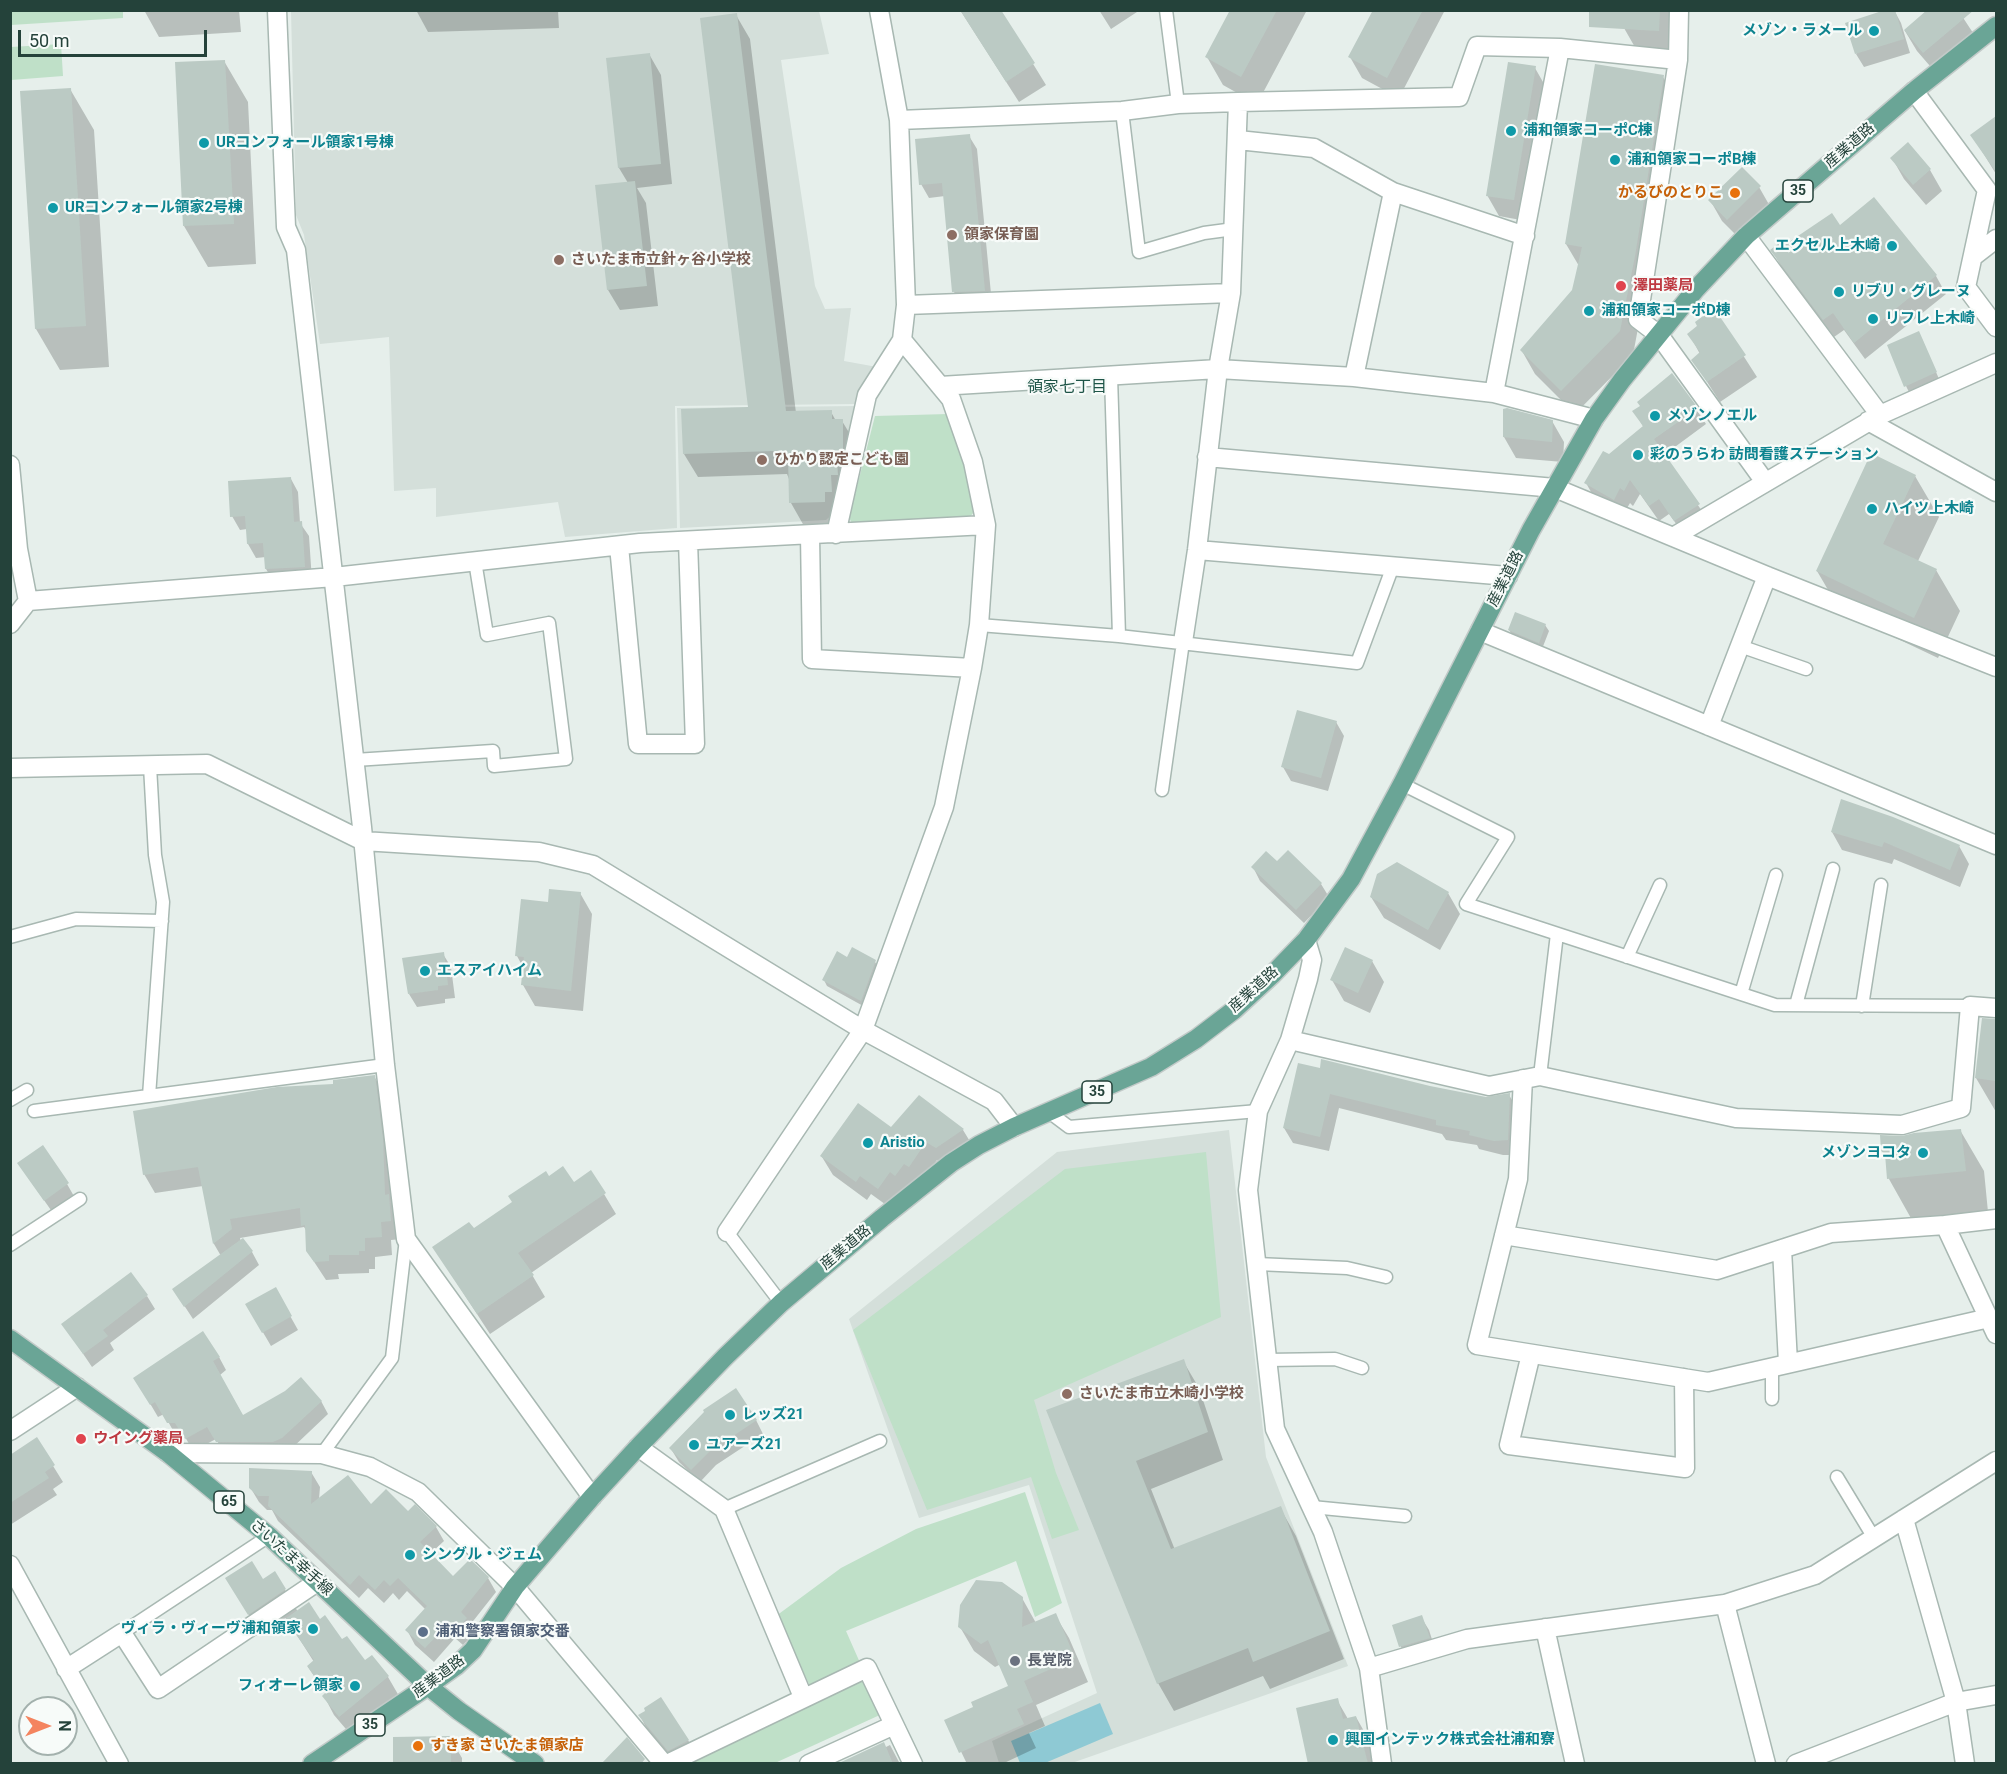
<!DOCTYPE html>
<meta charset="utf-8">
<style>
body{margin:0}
#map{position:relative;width:2007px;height:1774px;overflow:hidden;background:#e6efeb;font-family:Roboto,sans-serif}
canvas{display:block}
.frame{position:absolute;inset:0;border:12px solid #24423a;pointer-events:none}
.north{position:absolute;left:18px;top:1696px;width:60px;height:60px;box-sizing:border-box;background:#f7fbf9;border:2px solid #a3b1ad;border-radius:50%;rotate:90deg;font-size:16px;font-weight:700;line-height:24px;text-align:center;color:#24423a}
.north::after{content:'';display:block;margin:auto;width:21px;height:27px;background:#f4845f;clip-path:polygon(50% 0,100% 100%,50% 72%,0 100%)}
.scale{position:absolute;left:18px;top:30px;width:189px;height:27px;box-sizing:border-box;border:3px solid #24423a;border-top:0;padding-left:8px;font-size:18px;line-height:21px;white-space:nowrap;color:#24423a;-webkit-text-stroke:4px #f7fbf9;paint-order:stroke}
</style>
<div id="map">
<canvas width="2007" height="1774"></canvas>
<div class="frame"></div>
<div class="north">N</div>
<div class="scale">50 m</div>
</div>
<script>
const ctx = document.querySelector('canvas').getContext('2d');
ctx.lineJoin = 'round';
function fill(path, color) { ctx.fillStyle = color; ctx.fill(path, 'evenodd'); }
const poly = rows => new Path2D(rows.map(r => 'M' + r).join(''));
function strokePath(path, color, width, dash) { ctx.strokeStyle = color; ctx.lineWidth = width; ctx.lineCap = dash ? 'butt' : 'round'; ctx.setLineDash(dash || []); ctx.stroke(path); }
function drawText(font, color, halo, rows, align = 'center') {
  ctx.font = font + ' Roboto,"Noto Sans JP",sans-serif'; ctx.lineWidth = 4.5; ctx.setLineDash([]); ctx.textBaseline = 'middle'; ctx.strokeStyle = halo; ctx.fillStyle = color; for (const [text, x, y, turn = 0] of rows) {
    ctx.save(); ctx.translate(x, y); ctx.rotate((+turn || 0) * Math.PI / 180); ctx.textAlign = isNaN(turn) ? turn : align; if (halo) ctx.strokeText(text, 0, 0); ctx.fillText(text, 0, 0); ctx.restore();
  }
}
fill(poly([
 [291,11,819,11,829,54,781,60,815,286,825,309,851,308,844,361,877,367,857,404,675,406,677,528,565,537,558,502,436,517,436,488,394,491,389,337,320,344,304,235,296,215],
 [857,406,834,513,826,520,680,528,677,408],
 [1229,1130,1266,1457,1348,1666,1072,1763,999,1763,992,1741,1097,1693,1029,1485,919,1518,849,1319,1057,1152]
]), '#d4dfda');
fill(poly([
 [11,10,123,11,123,18,11,25],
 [61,44,63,76,11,80,11,47],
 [948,414,964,460,976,510,966,521,852,523,849,518,875,416],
 [1206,1152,1221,1317,1034,1400,1056,1473,1079,1530,1052,1539,1031,1477,927,1510,853,1330,1065,1169],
 [1025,1492,1062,1603,1035,1617,1016,1561,846,1631,861,1665,811,1688,776,1616,841,1568,916,1529],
 [865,1677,882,1714,775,1763,683,1764]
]), '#bfe0c8');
fill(poly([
 [1100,1703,1113,1734,1045,1763,1020,1763,1011,1741]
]), '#8ec9d4');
fill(poly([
 [144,10,239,10,241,32,159,37],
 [416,10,558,10,559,28,428,32],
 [960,10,1000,10,1046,85,1019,102],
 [1099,10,1136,10,1137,12,1111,29],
 [1232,10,1307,10,1257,104,1223,85,1207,57],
 [1375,10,1445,10,1399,98,1362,78,1350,57],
 [1624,10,1672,10,1670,51,1636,49,1624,28],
 [1894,10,1901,23,1910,53,1864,67,1856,54],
 [1958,10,1977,39,1936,73,1917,51,1905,31],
 [736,15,750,39,796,413,831,412,836,421,842,421,856,444,838,525,804,526,791,503,789,479,787,474,698,477,684,454,750,409],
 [649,54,661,75,672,184,637,188,646,203,658,306,620,310,608,290,628,183,619,168],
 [224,61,248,102,256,264,208,267,184,226],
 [1535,68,1547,89,1526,221,1499,216,1487,195],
 [1663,77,1677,100,1647,280,1633,355,1575,414,1535,374,1522,351,1574,291,1579,266,1566,244],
 [70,89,94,130,109,367,60,370,36,329],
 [1996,118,1996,174,1972,135],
 [969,136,977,149,992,304,962,305,954,292,945,196,929,198,921,184],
 [1908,144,1930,170,1942,191,1926,205,1904,179,1892,158],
 [1759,187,1771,208,1740,239,1722,221,1710,200],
 [1874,199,1936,276,1946,294,1865,359,1844,330,1834,337,1782,268,1772,250,1839,227],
 [1714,310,1757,377,1720,402,1693,360,1700,354,1689,334],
 [1922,339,1939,379,1909,392,1906,386],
 [1696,409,1706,424,1664,455,1708,520,1685,536,1669,514,1659,521,1640,494,1633,506,1630,503,1623,515,1595,499,1586,483,1609,456,1644,428,1634,411],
 [1552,421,1564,442,1563,462,1516,458,1504,437],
 [1915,476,1939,517,1918,561,1936,570,1960,611,1938,658,1841,612,1817,571],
 [291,479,298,492,300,523,309,536,312,581,274,582,266,569,266,557,256,558,248,544,247,529,240,530,232,516],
 [1545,625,1549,631,1542,649,1513,636,1509,630],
 [1336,722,1344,736,1328,791,1291,781,1283,767],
 [1832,832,1959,846,1969,864,1960,887,1894,859,1892,864,1842,850],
 [1277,863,1321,884,1329,897,1304,923,1260,881,1253,867],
 [580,893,592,914,583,1011,535,1006,523,985,524,969,517,956,550,903],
 [1448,893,1460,914,1440,950,1384,918,1371,897],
 [443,954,451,967,455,998,445,999,445,1003,417,1007,409,994],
 [848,959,875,962,879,968,865,1007,827,986,824,980],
 [1372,961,1384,982,1370,1013,1344,1001,1332,980],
 [1983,1020,1996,1020,1996,1112,1976,1078],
 [1321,1070,1429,1087,1486,1098,1509,1095,1518,1110,1516,1155,1503,1155,1479,1149,1477,1145,1446,1140,1442,1134,1339,1108,1329,1151,1293,1143,1284,1128],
 [374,1076,385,1095,401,1239,391,1240,392,1255,375,1257,375,1269,369,1269,369,1273,338,1274,339,1279,326,1280,307,1251,307,1232,304,1227,240,1238,241,1242,252,1252,259,1265,193,1319,174,1290,221,1256,214,1244,203,1186,155,1193,144,1174,334,1086],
 [891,1129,963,1130,974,1148,947,1166,937,1160,920,1185,906,1193,901,1190,889,1207,871,1194,867,1200,833,1175,822,1157],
 [1960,1130,1984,1171,1988,1212,1912,1220,1889,1179,1887,1157,1882,1150,1902,1138],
 [27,1176,67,1184,75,1198,53,1213],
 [549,1178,604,1194,616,1214,531,1273,545,1297,490,1334,434,1248,473,1230],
 [275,1289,298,1330,271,1346,247,1305],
 [147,1296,155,1309,110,1343,114,1350,92,1367,63,1324],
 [219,1357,226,1370,220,1375,243,1416,286,1393,321,1401,328,1414,289,1451,225,1455,216,1439,193,1451,184,1435,176,1436,164,1414,158,1417,135,1378],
 [1183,1361,1199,1388,1223,1460,1151,1489,1175,1550,1280,1508,1296,1536,1344,1659,1270,1689,1263,1676,1174,1711,1158,1683,1048,1411],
 [756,1420,763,1434,716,1465,700,1482,679,1462,671,1449],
 [37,1440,63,1482,53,1489,57,1495,10,1525,10,1457],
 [311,1472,320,1487,319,1499,408,1513,436,1527,444,1541,430,1554,453,1578,488,1578,496,1592,470,1625,474,1633,463,1645,455,1638,434,1662,415,1645,407,1630,426,1610,407,1591,399,1600,393,1593,384,1603,368,1588,359,1598,278,1521,272,1510,267,1510,259,1502,250,1487],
 [275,1573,298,1612,320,1621,365,1662,388,1677,399,1696,351,1735,334,1715,324,1696,326,1694,308,1667,314,1662,286,1618,261,1634,239,1599],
 [1022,1598,1036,1623,1055,1615,1069,1638,1088,1682,1036,1705,1045,1726,1029,1733,1036,1748,1002,1764,967,1764,946,1720,975,1708,1010,1686,1001,1664,995,1667,974,1651,960,1627],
 [1421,1617,1429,1630,1436,1652,1409,1660,1401,1647,1394,1626],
 [1337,1700,1348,1719,1356,1717,1379,1758,1380,1764,1310,1764],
 [640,1716,688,1740,696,1754,676,1764,647,1729],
 [450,1738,462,1758,462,1764,395,1764],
 [890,1745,900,1764,839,1764,886,1747]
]), '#0003');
fill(poly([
 [960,10,1001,10,1035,63,1006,82],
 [1230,10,1277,10,1241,77,1205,57],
 [1373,10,1423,10,1387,78,1348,57],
 [1589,10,1660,10,1659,31,1589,27],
 [1885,10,1895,10,1904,39,1855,54,1845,23],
 [1927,10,1974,10,1923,53,1904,30],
 [737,13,786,411,832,410,832,419,843,419,843,449,841,460,837,460,838,475,831,475,832,492,825,492,825,502,789,503,788,455,774,455,774,451,683,454,681,409,748,407,700,18],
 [650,53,661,164,618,168,606,58],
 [225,60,234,224,183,226,175,62],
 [1508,62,1536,66,1514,200,1486,196],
 [1595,64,1664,75,1635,256,1620,331,1561,391,1520,350,1572,290,1582,247,1565,244],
 [71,88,86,326,35,329,20,91],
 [1996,116,1996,172,1970,135],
 [970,134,985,291,952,292,942,183,919,185,915,139],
 [1908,142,1931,169,1913,185,1890,158],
 [1742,167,1761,186,1727,220,1708,200],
 [635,181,647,286,607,290,595,185],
 [1874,197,1937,275,1854,343,1833,313,1823,320,1770,250,1786,238,1789,242,1832,213,1840,225],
 [1714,308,1746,355,1707,382,1691,360,1700,352,1687,334,1697,326,1695,322],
 [1919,331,1937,372,1904,387,1887,345],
 [1672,373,1698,408,1654,439,1700,504,1674,521,1659,499,1649,506,1630,480,1624,491,1620,488,1614,500,1584,483,1603,451,1609,454,1643,426,1632,411,1640,406,1637,402],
 [1507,408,1553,420,1552,442,1503,437,1503,409],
 [1871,453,1916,475,1883,544,1937,569,1914,618,1816,571],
 [291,477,294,522,302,521,305,567,265,569,263,543,247,544,245,516,230,517,228,481],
 [1515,612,1546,624,1539,643,1508,630],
 [1297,710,1337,721,1321,778,1281,767],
 [1841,799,1893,817,1960,845,1950,870,1884,842,1882,847,1831,832],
 [1288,850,1322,883,1296,910,1251,867,1266,851,1277,861],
 [1397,862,1449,892,1428,930,1370,897,1377,874],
 [549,889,581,892,571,991,521,985,524,957,515,956,521,899,548,902],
 [852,947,876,960,861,1001,822,980,837,951,847,957],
 [1345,947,1373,960,1358,993,1330,980],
 [444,952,448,985,438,986,438,990,408,994,402,958],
 [1982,1018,1996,1019,1996,1081,1975,1078],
 [1321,1059,1430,1086,1486,1097,1510,1093,1508,1140,1494,1141,1469,1135,1470,1131,1436,1125,1436,1120,1330,1094,1320,1137,1283,1128,1298,1063,1320,1068],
 [375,1075,383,1139,385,1195,389,1194,391,1221,381,1222,382,1237,365,1238,365,1251,359,1251,359,1255,329,1255,329,1261,314,1262,306,1251,305,1225,301,1226,300,1208,230,1219,232,1229,213,1244,198,1167,143,1175,133,1111,277,1087,333,1084,333,1080],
 [919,1095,964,1129,936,1148,926,1142,909,1167,904,1164,895,1176,890,1172,878,1189,860,1176,856,1182,820,1156,858,1103,891,1127],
 [1961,1129,1966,1171,1887,1179,1885,1154,1881,1151,1880,1135,1902,1136,1914,1133],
 [43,1145,69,1183,44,1201,17,1163],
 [563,1166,574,1182,591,1170,606,1193,518,1253,534,1275,477,1314,432,1247,469,1222,474,1228,512,1202,508,1196,546,1171,549,1176],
 [243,1238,253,1251,184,1307,172,1289],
 [131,1272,148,1295,103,1330,108,1336,83,1354,61,1324],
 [276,1287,292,1316,262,1333,245,1304],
 [203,1331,220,1357,213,1361,243,1415,285,1391,301,1377,322,1401,282,1438,273,1442,216,1442,207,1427,185,1439,175,1423,167,1423,155,1402,150,1405,133,1378],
 [1184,1359,1208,1432,1136,1461,1171,1549,1281,1506,1330,1631,1253,1662,1248,1648,1157,1684,1046,1410],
 [736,1388,757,1420,709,1452,691,1470,669,1448,704,1412,703,1410],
 [37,1437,55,1465,45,1472,49,1478,10,1503,10,1455],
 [249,1468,312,1471,311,1504,348,1475,371,1504,386,1489,408,1511,415,1504,437,1526,420,1542,453,1576,470,1559,489,1577,461,1612,467,1618,454,1632,447,1625,425,1648,405,1630,427,1606,398,1578,390,1586,384,1580,375,1590,359,1575,350,1585,268,1506,269,1496,258,1496,249,1488],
 [252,1561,263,1579,275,1571,286,1589,248,1615,225,1578],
 [976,1580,1002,1582,1023,1597,1022,1627,1056,1613,1075,1658,1024,1681,1033,1702,1017,1709,1024,1724,959,1753,944,1720,973,1707,971,1702,1008,1686,988,1640,981,1644,958,1627,960,1605],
 [309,1602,320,1619,325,1615,342,1639,347,1636,365,1660,372,1655,389,1676,339,1717,322,1696,326,1692,307,1666,314,1660,285,1619],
 [1422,1615,1430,1638,1399,1647,1392,1625],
 [661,1697,689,1740,668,1751,638,1715,645,1711,644,1708],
 [1338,1698,1343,1719,1356,1716,1368,1764,1308,1764,1296,1708],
 [451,1736,451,1764,393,1764,393,1737],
 [627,1737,645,1759,641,1764,601,1764],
 [884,1742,893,1764,837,1764]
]), '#bbcac4');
const service = poly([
 [1166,10,1178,104],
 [1122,111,1139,252,1204,233,1234,229],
 [1111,376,1119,636,1357,663,1393,566],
 [979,625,1119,636],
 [1740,646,1806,669],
 [355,760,493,751,494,766,566,759,549,623,487,635,475,561],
 [1402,784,1508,837,1466,904,1775,1005,1970,1006],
 [1162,790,1183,642],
 [10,937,76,919,162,921],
 [1627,957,1660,885],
 [1741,994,1776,875],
 [1796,1005,1833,869],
 [1862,1006,1881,885],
 [1540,1076,1557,934],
 [149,1096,163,902,155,855,150,766],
 [10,1100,27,1090],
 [34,1111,385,1065],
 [1049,1112,1069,1127,1258,1111],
 [727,1232,781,1303],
 [10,1245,80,1199],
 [1257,1264,1347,1268,1386,1277],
 [1267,1360,1335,1359,1362,1368],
 [1772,1399,1772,1367],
 [322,1454,392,1358,406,1239],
 [1837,1477,1874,1538],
 [1312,1507,1405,1516],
 [724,1509,880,1441],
 [122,1633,269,1536]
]);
const minor = poly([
 [277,10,286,227,296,250,362,827,385,1065,406,1239,592,1497],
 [1679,10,1678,60,1638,319,1659,335,1765,482],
 [1914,91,1987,190,1966,287,1996,327],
 [899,120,1122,111,1178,104,1238,102,1459,97,1477,46,1560,48,1678,60],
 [1238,140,1314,148,1393,192,1525,236],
 [1746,236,1880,415],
 [1974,256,1996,239],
 [906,305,1231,293],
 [1354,377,1393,192],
 [940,386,1218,369,1354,377,1494,393,1594,419],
 [1494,393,1560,48],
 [1868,421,1996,492],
 [1207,457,1555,488,1767,576,1996,667],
 [10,465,18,549,28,601,10,624],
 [836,534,867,395,902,340,906,305,899,120,879,10],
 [810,535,812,659,972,668],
 [1673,537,1880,415,1996,363],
 [619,546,638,744,695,744,688,541],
 [1197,550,1508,576],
 [28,601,334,577,640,543,986,525],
 [1480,631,1996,845],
 [1183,642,1197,550,1218,369,1231,293,1238,102],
 [1709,726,1767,576],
 [10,768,207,764,363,841,539,852,593,865,863,1030,994,1101,1014,1127],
 [1306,940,1312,960,1308,979,1290,1040,1258,1111,1248,1190,1275,1429,1323,1532,1369,1668,1382,1764],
 [1290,1040,1489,1086,1540,1076,1736,1118,1902,1125,1961,1108,1970,1006,1996,1008],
 [1523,1079,1518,1179,1477,1345,1708,1382,1989,1318],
 [1996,1219,1945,1225,1996,1334],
 [727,1232,863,1030,944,807,972,668,979,625,986,525,973,462,951,399,902,340],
 [1504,1235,1717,1270,1831,1233,1945,1225],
 [1782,1249,1788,1363],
 [1531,1354,1509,1445,1685,1468,1684,1378],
 [10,1431,77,1387],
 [638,1447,724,1509,803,1697],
 [168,1453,322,1454,370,1467,418,1492,515,1587,664,1764],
 [1904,1519,1956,1702,1965,1764],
 [10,1565,119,1764],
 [1725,1604,1766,1764],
 [1545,1628,1575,1764],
 [1369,1668,1467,1639,1725,1604,1815,1575,1996,1461],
 [66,1669,122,1633,158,1689,317,1582],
 [667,1764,867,1668,913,1764],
 [809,1764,894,1725],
 [1796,1764,1956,1702,1996,1695]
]);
const primary = poly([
 [10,1339,168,1453,269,1536,428,1686,459,1711,535,1764],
 [312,1764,428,1686,456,1666,473,1650,515,1587,592,1497,638,1447,725,1357,781,1303,882,1218,951,1163,979,1145,1014,1127,1151,1067,1196,1039,1234,1010,1272,975,1306,940,1351,879,1402,784,1531,530,1594,419,1622,380,1696,289,1746,236,1914,91,1996,26]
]);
strokePath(service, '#a8b8b2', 15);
strokePath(minor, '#a8b8b2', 21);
strokePath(primary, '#c2cac8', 21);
strokePath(service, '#fff', 12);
strokePath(minor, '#fff', 18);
strokePath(primary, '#6aa596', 18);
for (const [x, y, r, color] of [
 [1874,31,6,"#0f9aa8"],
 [1511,131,6,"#0f9aa8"],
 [204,143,6,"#0f9aa8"],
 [1615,160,6,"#0f9aa8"],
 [1735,193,6,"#e8710a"],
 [53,208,6,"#0f9aa8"],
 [952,235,6,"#8d6e63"],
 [1892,246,6,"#0f9aa8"],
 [559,260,6,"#8d6e63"],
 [1621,286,6,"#e0444e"],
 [1839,292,6,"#0f9aa8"],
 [1589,311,6,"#0f9aa8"],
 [1873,319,6,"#0f9aa8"],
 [1655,416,6,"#0f9aa8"],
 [1638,455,6,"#0f9aa8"],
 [762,460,6,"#8d6e63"],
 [1872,509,6,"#0f9aa8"],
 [425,971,6,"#0f9aa8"],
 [868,1143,6,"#0f9aa8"],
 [1923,1153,6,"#0f9aa8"],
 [1067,1394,6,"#8d6e63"],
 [730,1415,6,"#0f9aa8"],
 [81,1439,6,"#e0444e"],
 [694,1445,6,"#0f9aa8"],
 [410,1555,6,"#0f9aa8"],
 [313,1629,6,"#0f9aa8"],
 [423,1632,6,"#5c6f8a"],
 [1015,1661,6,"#6b7280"],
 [355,1686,6,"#0f9aa8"],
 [1333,1740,6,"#0f9aa8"],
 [418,1746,6,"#e8710a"]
]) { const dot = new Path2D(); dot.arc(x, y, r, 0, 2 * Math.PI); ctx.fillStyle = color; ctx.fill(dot); strokePath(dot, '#f7fbf9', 2); }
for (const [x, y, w] of [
 [1798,191,30],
 [1097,1092,30],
 [229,1502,30],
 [370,1725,30]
]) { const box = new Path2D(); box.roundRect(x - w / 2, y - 11, w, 22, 4.5); ctx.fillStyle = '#f7fbf9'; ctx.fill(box); strokePath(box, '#24423a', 1.5); }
drawText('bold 14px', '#24423a', null, [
 ["35",1798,191],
 ["35",1097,1092],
 ["65",229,1502],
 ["35",370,1725]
]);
drawText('bold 15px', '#0d838f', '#f7fbf9', [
 ["メゾン・ラメール",1862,31,"right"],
 ["浦和領家コーポC棟",1523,131],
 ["URコンフォール領家1号棟",216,143],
 ["浦和領家コーポB棟",1627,160],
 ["URコンフォール領家2号棟",65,208],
 ["エクセル上木崎",1880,246,"right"],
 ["リブリ・グレーヌ",1851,292],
 ["浦和領家コーポD棟",1601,311],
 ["リフレ上木崎",1885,319],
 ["メゾンノエル",1667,416],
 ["彩のうらわ 訪問看護ステーション",1650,455],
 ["ハイツ上木崎",1884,509],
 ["エスアイハイム",437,971],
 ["Aristio",880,1143],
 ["メゾンヨコタ",1911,1153,"right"],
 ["レッズ21",742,1415],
 ["ユアーズ21",706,1445],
 ["シングル・ジェム",422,1555],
 ["ヴィラ・ヴィーヴ浦和領家",301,1629,"right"],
 ["フィオーレ領家",343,1686,"right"],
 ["興国インテック株式会社浦和寮",1345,1740]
], 'left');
drawText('15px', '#24423a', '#f7fbf9', [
 ["産業道路",1850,146,-41],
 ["産業道路",1506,579,-63],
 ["産業道路",1254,990,-42],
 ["産業道路",846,1248,-40],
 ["さいたま幸手線",291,1558,42],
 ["産業道路",439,1677,-37]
]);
drawText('bold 15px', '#c56008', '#f7fbf9', [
 ["かるびのとりこ",1723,193],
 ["すき家 さいたま領家店",430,1746,"left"]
], 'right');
drawText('bold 15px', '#785e54', '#f7fbf9', [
 ["領家保育園",964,235],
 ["さいたま市立針ヶ谷小学校",571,260],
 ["ひかり認定こども園",774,460],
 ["さいたま市立木崎小学校",1079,1394]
], 'left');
drawText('bold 15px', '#be3a42', '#f7fbf9', [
 ["澤田薬局",1633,286],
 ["ウイング薬局",93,1439]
], 'left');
drawText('bold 15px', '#4e5e75', '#f7fbf9', [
 ["浦和警察署領家交番",435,1632]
], 'left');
drawText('bold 15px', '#5b616d', '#f7fbf9', [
 ["長覚院",1027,1661]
], 'left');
drawText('16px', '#1f5548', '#f7fbf9', [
 ["領家七丁目",1067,388]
]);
</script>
